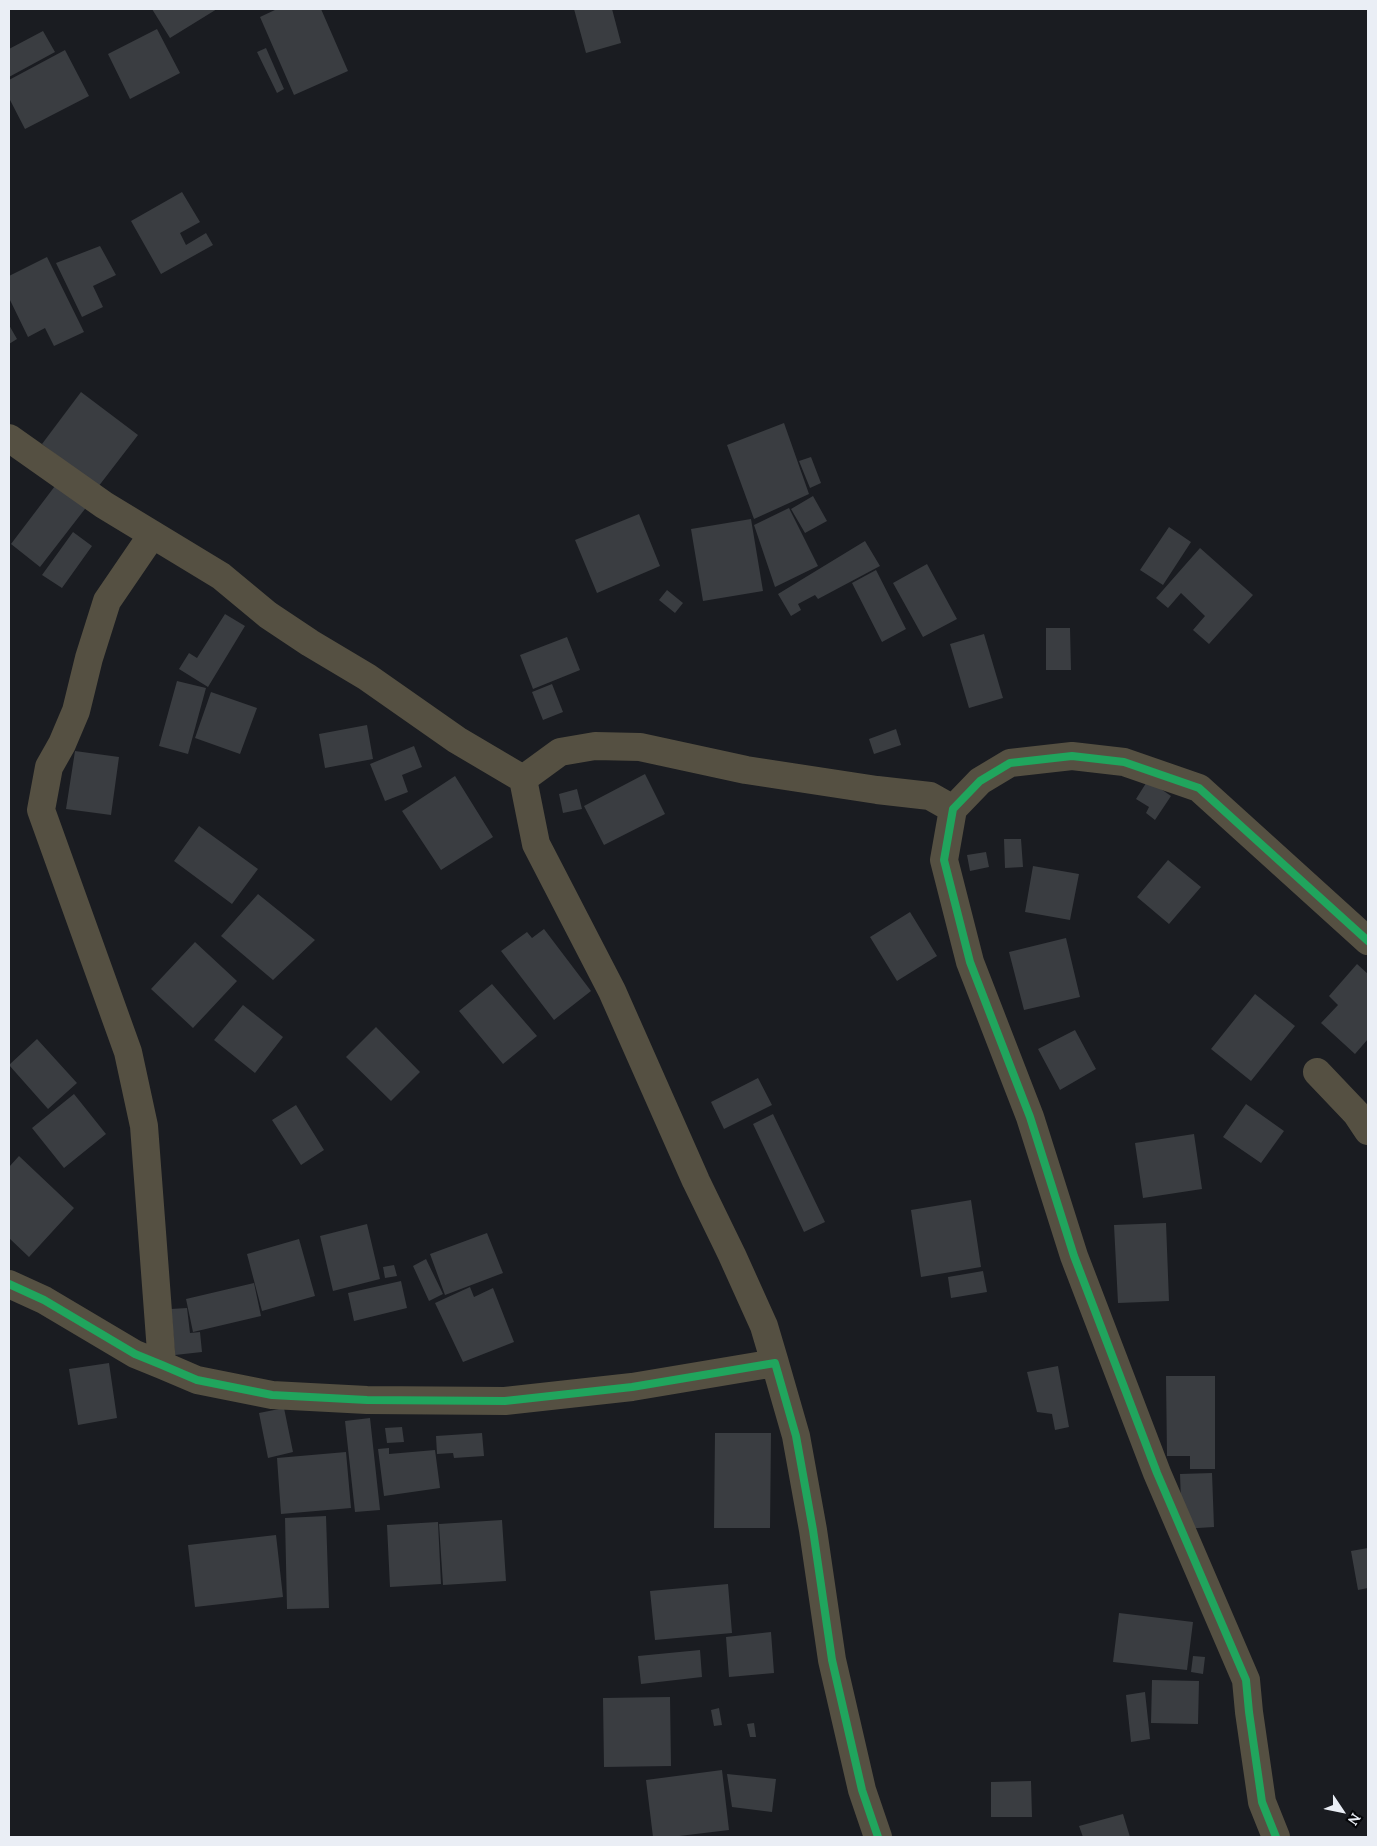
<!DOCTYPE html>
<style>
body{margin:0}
#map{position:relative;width:1377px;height:1846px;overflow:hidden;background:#1a1c21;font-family:Lora,serif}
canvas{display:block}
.frame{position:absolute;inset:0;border:10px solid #eaeef5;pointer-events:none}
.north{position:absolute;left:1317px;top:1786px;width:50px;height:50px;-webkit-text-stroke:4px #050609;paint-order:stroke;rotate:124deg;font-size:14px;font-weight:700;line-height:20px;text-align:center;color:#eaeef5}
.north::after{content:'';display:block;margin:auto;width:18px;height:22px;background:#eaeef5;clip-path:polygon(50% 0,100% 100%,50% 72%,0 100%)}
</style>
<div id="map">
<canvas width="1377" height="1846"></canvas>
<div class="frame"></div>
<div class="north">N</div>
</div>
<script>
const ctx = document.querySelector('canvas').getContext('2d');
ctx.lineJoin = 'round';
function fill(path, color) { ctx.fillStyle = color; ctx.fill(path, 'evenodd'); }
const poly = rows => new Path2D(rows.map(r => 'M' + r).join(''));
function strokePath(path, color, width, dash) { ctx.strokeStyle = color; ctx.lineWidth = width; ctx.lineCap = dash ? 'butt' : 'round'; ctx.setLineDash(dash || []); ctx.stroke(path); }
fill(poly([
 [152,9,217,9,170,38],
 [277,9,321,9,348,71,294,95,260,17],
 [574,9,612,9,621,43,586,53],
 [157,29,180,73,130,99,108,54],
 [43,31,55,52,9,77,9,49],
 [266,48,284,89,277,93,257,52],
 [65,50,89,96,25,129,9,98,9,80],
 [182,192,200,222,180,233,186,245,206,233,213,245,161,274,131,221],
 [100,246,116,275,93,286,103,307,82,317,56,263],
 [47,257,84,332,54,346,45,328,28,337,9,298,9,276],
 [9,325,17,339,9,344],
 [81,392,138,435,98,487,42,444],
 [784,423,809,494,754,519,727,445],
 [811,457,821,483,810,488,799,461],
 [58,482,88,505,40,567,11,544],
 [813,496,827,521,805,533,791,509],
 [789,508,818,566,775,587,754,525],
 [639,514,660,566,597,593,575,540],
 [751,519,763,591,703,601,691,529],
 [1169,527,1191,542,1163,585,1140,570],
 [73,532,92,546,62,588,42,575],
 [865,541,880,566,818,599,815,595,798,604,801,610,791,616,778,594],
 [1200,548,1253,595,1209,644,1193,630,1205,616,1181,593,1168,608,1156,598],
 [927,564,957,619,923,637,893,583],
 [876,570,906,629,882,642,852,583],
 [667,590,683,603,675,613,659,600],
 [225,614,245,626,208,687,179,669,189,653,197,658],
 [1046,628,1070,628,1071,670,1046,670],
 [984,634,1003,698,969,708,950,644],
 [567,637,580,670,533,689,520,655],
 [177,681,206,688,188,754,159,746],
 [552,684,563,712,543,720,532,692],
 [211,692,257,708,240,754,195,738],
 [367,725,373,759,325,768,319,734],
 [896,729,901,745,874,754,869,739],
 [414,746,422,767,402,775,408,792,385,801,370,764],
 [75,751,119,757,111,815,66,809],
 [645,774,665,814,604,845,584,806],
 [455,776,493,837,441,870,402,811],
 [1148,780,1171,796,1155,820,1146,813,1149,807,1136,799],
 [577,789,582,809,563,813,559,794],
 [199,826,258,869,232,904,174,861],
 [1004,839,1021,839,1023,867,1005,868],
 [986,852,989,867,970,871,967,855],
 [1168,860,1201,887,1169,924,1137,897],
 [1033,866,1079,874,1070,920,1025,912],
 [258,894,315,940,273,980,221,936],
 [910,912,937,956,897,981,870,937],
 [544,929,591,991,554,1020,501,951,527,932,532,938],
 [1066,938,1080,997,1024,1010,1009,952],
 [195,942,237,981,193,1028,151,989],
 [1357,964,1368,974,1368,1039,1355,1054,1321,1023,1338,1005,1329,996],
 [492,984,537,1036,503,1064,459,1011],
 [1255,994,1295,1026,1251,1081,1211,1049],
 [243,1005,283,1037,255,1073,214,1040],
 [376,1027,420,1072,391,1101,346,1057],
 [1075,1030,1096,1069,1060,1090,1038,1049],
 [37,1039,77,1083,48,1109,9,1065],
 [758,1078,772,1105,724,1129,711,1102],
 [74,1094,106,1134,64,1168,32,1128],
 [1246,1104,1284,1131,1261,1163,1223,1137],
 [296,1105,324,1150,301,1165,272,1120],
 [773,1114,825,1222,804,1232,753,1124],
 [1194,1134,1202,1189,1143,1198,1135,1143],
 [19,1156,74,1208,29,1257,9,1238,9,1167],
 [971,1200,981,1267,921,1277,911,1210],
 [1166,1223,1169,1301,1118,1303,1114,1225],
 [367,1224,380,1279,333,1291,320,1236],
 [487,1233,503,1273,445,1295,430,1254],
 [299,1239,315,1296,262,1311,247,1254],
 [426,1259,443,1294,429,1301,413,1266],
 [394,1265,397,1276,385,1278,383,1267],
 [983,1271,987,1292,951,1298,948,1277],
 [401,1281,407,1308,354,1321,348,1293],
 [254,1283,261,1316,193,1332,186,1299],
 [470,1287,474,1297,493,1288,514,1342,463,1362,435,1303],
 [187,1308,190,1333,200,1332,202,1352,175,1355,171,1309],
 [109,1363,117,1418,78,1425,69,1369],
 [1058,1366,1069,1427,1055,1430,1052,1414,1037,1412,1027,1372],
 [1166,1376,1215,1376,1215,1469,1190,1469,1190,1456,1167,1456],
 [284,1408,293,1452,268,1458,259,1413],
 [370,1418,380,1510,355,1512,345,1421],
 [402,1427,404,1442,387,1443,385,1428],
 [482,1433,484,1456,454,1458,453,1453,437,1454,436,1436],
 [715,1433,771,1433,770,1528,714,1528],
 [389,1448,389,1454,435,1450,440,1488,384,1496,378,1449],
 [346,1452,351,1508,281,1514,277,1458],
 [1212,1473,1214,1527,1182,1529,1180,1474],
 [326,1516,329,1608,287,1609,285,1518],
 [502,1520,506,1581,443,1585,439,1524],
 [438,1522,441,1584,390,1587,387,1525],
 [276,1535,283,1597,195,1607,188,1545],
 [1368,1548,1368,1588,1358,1590,1351,1551],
 [728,1584,732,1633,655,1640,650,1591],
 [1119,1613,1193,1622,1187,1670,1113,1662],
 [771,1632,774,1673,729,1677,726,1637],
 [700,1650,702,1677,641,1684,638,1656],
 [1193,1656,1205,1657,1203,1674,1191,1672],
 [1152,1680,1199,1681,1198,1724,1151,1723],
 [1145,1692,1150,1739,1131,1742,1126,1695],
 [670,1697,671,1766,604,1767,603,1698],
 [719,1708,722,1725,714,1726,711,1710],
 [754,1723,756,1737,750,1737,747,1724],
 [722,1770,729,1830,671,1837,653,1837,646,1780],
 [727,1774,776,1779,772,1812,732,1807],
 [1031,1781,1032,1817,991,1817,991,1782],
 [1123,1814,1130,1837,1083,1837,1079,1826]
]), '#3a3d41');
strokePath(poly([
 [9,438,104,505,221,576,268,615,310,643,367,677,457,740,523,779,536,844,612,991,696,1181,732,1255,764,1326,775,1363],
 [152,535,107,601,89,658,76,711,62,744,49,767,41,810,128,1052,144,1126,162,1365],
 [523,779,560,752,595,746,640,747,746,770,877,790,930,796,953,809],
 [1317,1072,1356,1113,1368,1131],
 [9,1284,44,1300,135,1354,162,1365,197,1380,272,1395,367,1400,505,1401,632,1387,775,1363,796,1436,813,1530,832,1660,862,1790,878,1837],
 [1276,1837,1262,1802,1249,1712,1246,1680,1157,1473,1074,1256,1030,1117,970,962,944,860,953,809,980,781,1010,763,1072,756,1124,762,1199,788,1368,941]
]), '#555042', 28);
strokePath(poly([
 [9,1284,44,1300,135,1354,162,1365,197,1380,272,1395,367,1400,505,1401,632,1387,775,1363,796,1436,813,1530,832,1660,862,1790,878,1837],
 [1276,1837,1262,1802,1249,1712,1246,1680,1157,1473,1074,1256,1030,1117,970,962,944,860,953,809,980,781,1010,763,1072,756,1124,762,1199,788,1368,941]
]), '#20a55d', 8);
</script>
